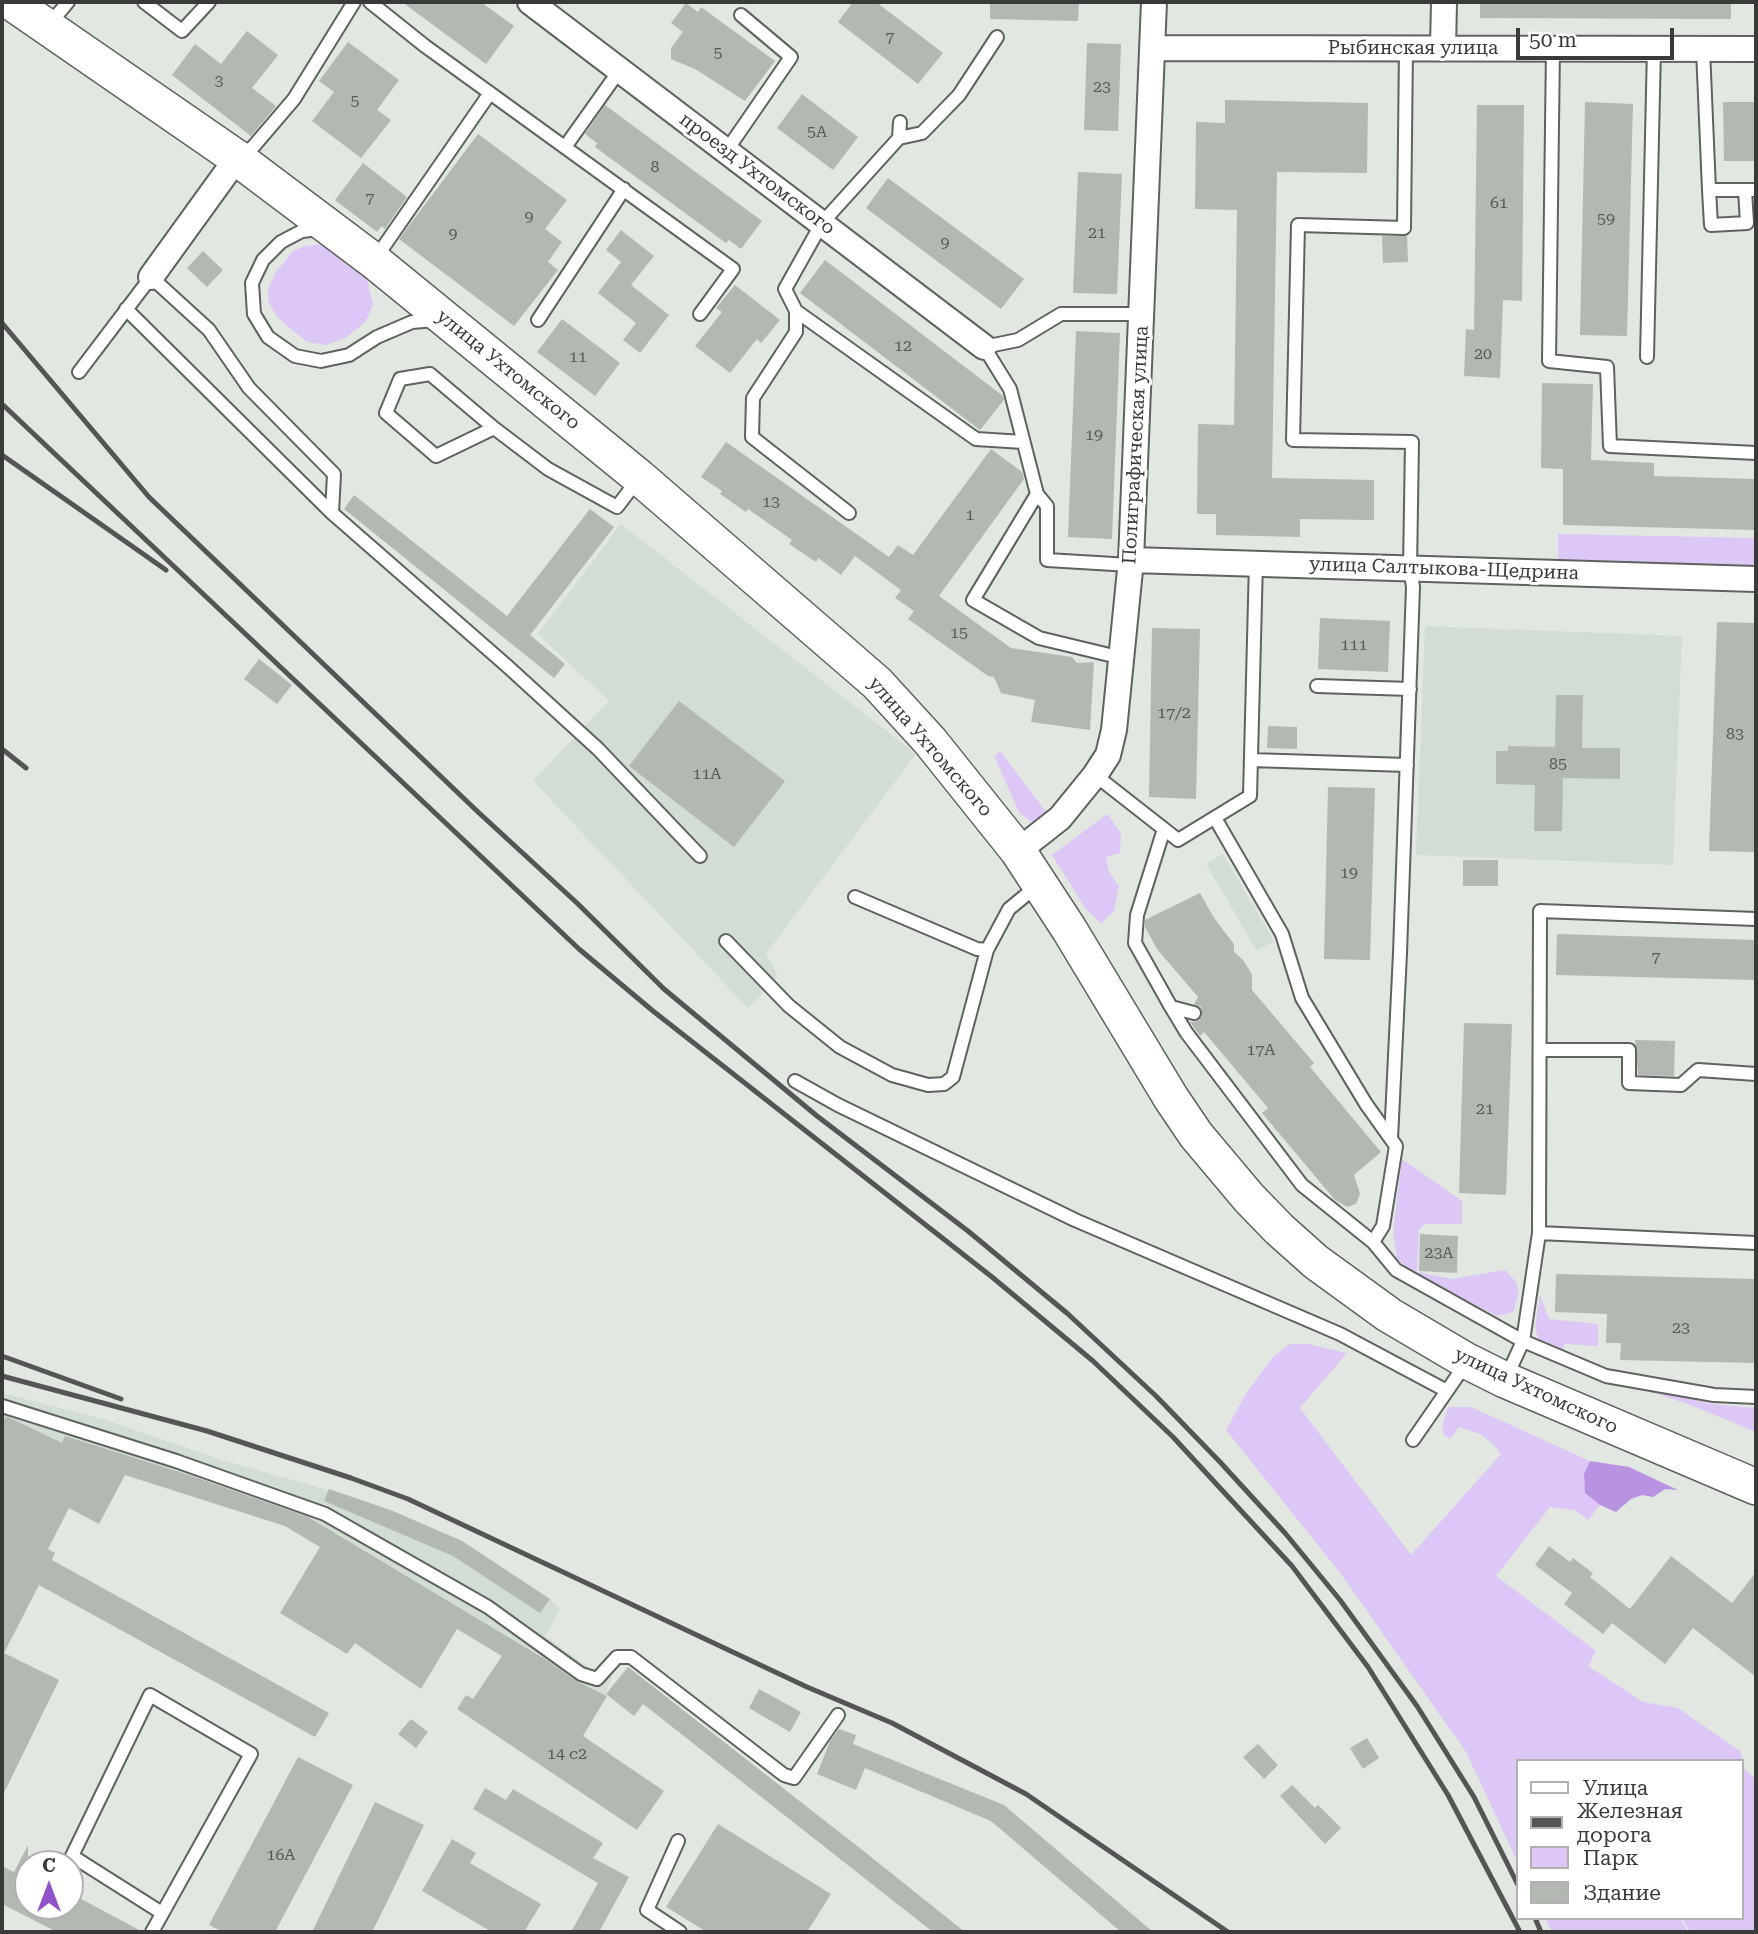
<!DOCTYPE html>
<meta charset="utf-8">
<style>
body{margin:0}
#map{position:relative;width:1758px;height:1934px;overflow:hidden;background:#e2e7e2;font-family:"Roboto Serif",serif}
canvas{display:block}
.frame{position:absolute;inset:0;border:4px solid #393b39;pointer-events:none}
.legend{position:absolute;left:1516px;top:1759px;width:228px;height:161px;box-sizing:border-box;background:#fff;border:2px solid #b0b1b0;margin:0;padding:9px 12px;list-style:none;font-size:21px;color:#393b39}
.legend li{display:flex;align-items:center;gap:14px;height:35px}
.legend b{width:35px;border:2px solid #b0b1b0}
.north{position:absolute;left:14px;top:1850px;width:70px;height:70px;box-sizing:border-box;background:#fff;border:2px solid #b0b1b0;border-radius:50%;rotate:0deg;font-size:19px;font-weight:700;line-height:28px;text-align:center;color:#393b39}
.north::after{content:'';display:block;margin:auto;width:24px;height:32px;background:#9053c9;clip-path:polygon(50% 0,100% 100%,50% 72%,0 100%)}
.scale{position:absolute;left:1516px;top:28px;width:158px;height:32px;box-sizing:border-box;border:4px solid #393b39;border-top:0;padding-left:9px;font-size:21px;line-height:24px;white-space:nowrap;color:#393b39;-webkit-text-stroke:5px #fff;paint-order:stroke}
</style>
<div id="map">
<canvas width="1758" height="1934"></canvas>
<div class="frame"></div>
<ul class="legend">
<li><b style="height:9px;background:#fff"></b>Улица</li>
<li><b style="height:9px;background:#545654"></b>Железная дорога</li>
<li><b style="height:19px;background:#dcc7f6"></b>Парк</li>
<li><b style="height:19px;background:#b3b8b3"></b>Здание</li>
</ul>
<div class="north">С</div>
<div class="scale">50 m</div>
</div>
<script>
const ctx = document.querySelector('canvas').getContext('2d');
ctx.lineJoin = 'round';
function fill(path, color) { ctx.fillStyle = color; ctx.fill(path, 'evenodd'); }
const poly = rows => new Path2D(rows.map(r => 'M' + r).join(''));
function strokePath(path, color, width, dash) { ctx.strokeStyle = color; ctx.lineWidth = width; ctx.lineCap = dash ? 'butt' : 'round'; ctx.setLineDash(dash || []); ctx.stroke(path); }
function drawText(font, color, halo, rows, align = 'center') {
  ctx.font = font + ' "Roboto Serif",serif'; ctx.lineWidth = 6; ctx.setLineDash([]); ctx.textBaseline = 'middle'; ctx.strokeStyle = halo; ctx.fillStyle = color; for (const [text, x, y, turn = 0] of rows) {
    ctx.save(); ctx.translate(x, y); ctx.rotate((+turn || 0) * Math.PI / 180); ctx.textAlign = isNaN(turn) ? turn : align; if (halo) ctx.strokeText(text, 0, 0); ctx.fillText(text, 0, 0); ctx.restore();
  }
}
fill(poly([
 [621,524,916,754,766,954,778,976,748,1008,533,781,609,701,538,634],
 [1425,626,1682,636,1673,865,1416,855],
 [1223,854,1274,941,1257,951,1206,864],
 [2,1393,106,1420,225,1461,346,1495,393,1511,462,1541,550,1599,560,1609,545,1636,587,1666,612,1678,597,1713,285,1526,59,1454,12,1532,2,1526]
]), '#d2ded3');
fill(poly([
 [323,244,367,279,373,304,366,321,347,337,326,345,307,342,278,318,269,304,268,289,276,272,293,251,305,246],
 [1558,534,1756,538,1756,567,1558,564],
 [1000,751,1051,818,1034,823,1019,813,995,757],
 [1107,814,1121,833,1120,853,1106,857,1109,872,1119,886,1114,911,1101,923,1086,909,1052,855],
 [1402,1159,1462,1201,1462,1224,1425,1224,1419,1230,1417,1272,1452,1279,1505,1270,1516,1282,1519,1293,1513,1312,1497,1316,1415,1274,1397,1259,1393,1233],
 [1540,1295,1549,1319,1598,1324,1598,1346,1564,1344,1563,1352,1539,1342,1535,1327],
 [1290,1344,1308,1344,1347,1353,1300,1408,1411,1555,1501,1454,1492,1443,1480,1434,1459,1427,1450,1439,1444,1435,1442,1426,1448,1407,1471,1407,1590,1461,1584,1474,1585,1493,1600,1505,1588,1520,1575,1510,1550,1507,1496,1576,1596,1651,1588,1666,1643,1702,1678,1708,1740,1751,1745,1770,1756,1779,1756,1932,1690,1932,1682,1918,1742,1918,1742,1761,1518,1761,1518,1863,1466,1752,1341,1574,1226,1430,1247,1392,1273,1357],
 [1617,1381,1712,1404,1756,1408,1756,1432,1688,1404],
 [1545,1918,1680,1918,1688,1932,1552,1932]
]), '#dcc7f6');
fill(poly([
 [1590,1461,1629,1467,1678,1490,1665,1489,1653,1497,1642,1495,1631,1499,1616,1512,1600,1505,1585,1493,1584,1474]
]), '#b893e2');
fill(poly([
 [402,2,481,2,514,26,486,64],
 [853,2,876,2,943,53,918,84,838,22],
 [990,2,1079,2,1078,21,990,19],
 [1480,2,1731,2,1731,19,1480,18],
 [686,3,698,12,701,7,775,61,745,101,695,69,671,59,671,48,683,32,671,23],
 [247,31,278,55,252,88,276,106,251,136,172,75,195,44,221,64],
 [348,42,399,80,377,110,391,120,361,158,312,121,334,92,319,81],
 [1087,43,1121,44,1118,131,1084,130],
 [802,94,858,137,833,170,777,128],
 [1225,100,1368,103,1367,173,1277,172,1272,478,1374,480,1374,520,1300,519,1300,537,1216,535,1216,514,1197,514,1198,424,1234,425,1237,210,1195,209,1196,122,1225,123],
 [1585,102,1633,104,1627,336,1580,335],
 [1723,102,1756,102,1756,161,1724,161],
 [605,105,762,221,741,249,729,240,726,243,595,147,597,143,585,134],
 [1477,105,1524,105,1522,301,1503,300,1500,378,1464,376,1466,329,1474,330],
 [478,134,567,200,545,229,562,242,548,262,558,270,514,326,399,239],
 [363,163,407,197,385,229,382,226,377,232,335,200],
 [1078,172,1122,174,1117,294,1073,293],
 [888,178,1024,279,1001,309,866,208],
 [621,230,654,256,631,285,669,315,640,353,623,340,636,323,598,293,621,262,606,250],
 [1382,236,1407,236,1408,262,1383,263],
 [203,251,223,270,207,287,187,268],
 [825,260,1003,396,1004,400,980,430,800,293],
 [735,285,780,320,761,343,757,339,730,373,695,346,722,312,716,308],
 [562,319,620,363,595,396,537,352],
 [1076,331,1120,333,1112,539,1068,537],
 [1542,383,1593,384,1591,460,1654,463,1654,476,1756,479,1756,530,1563,525,1563,469,1541,468],
 [726,442,889,557,898,545,913,555,991,449,1022,472,1024,479,939,596,1011,648,1072,657,1077,663,1094,662,1090,730,1031,722,1035,700,1001,693,994,677,988,676,908,619,914,611,895,598,901,590,855,556,841,575,818,558,816,562,789,544,792,540,748,509,746,512,720,494,722,491,701,477],
 [354,495,507,616,590,509,614,527,530,635,565,664,554,678,344,509],
 [1320,618,1390,621,1388,672,1318,669],
 [1717,622,1756,623,1756,852,1709,851],
 [1152,628,1200,629,1196,799,1149,797],
 [259,659,292,685,277,704,244,679],
 [1556,695,1583,695,1582,748,1620,748,1620,779,1563,778,1562,831,1534,831,1535,785,1496,784,1496,751,1508,751,1508,746,1555,747],
 [679,701,785,781,734,847,629,766],
 [1268,726,1297,727,1297,749,1267,748],
 [1328,787,1375,788,1370,960,1324,959],
 [1463,860,1498,860,1498,886,1463,886],
 [1200,893,1214,918,1234,944,1234,952,1244,961,1252,975,1252,990,1314,1063,1310,1067,1381,1152,1354,1175,1360,1194,1356,1204,1347,1207,1335,1200,1262,1113,1268,1108,1204,1032,1200,1036,1190,1022,1197,1021,1202,1016,1201,1007,1194,1004,1198,997,1157,949,1145,927,1145,920],
 [1557,934,1756,940,1756,980,1556,975],
 [1464,1023,1512,1024,1506,1195,1459,1193],
 [1635,1040,1675,1041,1674,1076,1638,1075],
 [1420,1234,1458,1236,1457,1273,1419,1271],
 [1556,1274,1756,1279,1756,1363,1620,1360,1621,1343,1606,1343,1607,1314,1555,1312],
 [6,1416,62,1443,65,1436,189,1475,308,1517,548,1661,576,1681,607,1696,583,1736,664,1791,637,1830,457,1709,466,1695,473,1699,502,1656,457,1629,421,1689,355,1643,347,1654,280,1613,320,1547,285,1526,125,1475,99,1524,69,1508,48,1549,55,1553,52,1560,329,1713,315,1737,39,1585,4,1653,59,1680,2,1797,2,1424],
 [329,1489,393,1511,462,1541,550,1599,540,1613,453,1556,324,1501],
 [1549,1546,1570,1562,1573,1558,1593,1573,1590,1577,1630,1609,1671,1556,1732,1603,1756,1572,1756,1677,1693,1628,1665,1664,1612,1623,1603,1634,1564,1604,1572,1593,1535,1565],
 [628,1667,861,1849,965,1932,933,1932,643,1704,634,1716,606,1694],
 [759,1689,801,1712,790,1732,749,1708],
 [411,1719,428,1732,416,1748,398,1734],
 [839,1729,856,1735,853,1744,1004,1805,1153,1932,1121,1932,991,1821,865,1768,856,1790,817,1774,830,1741],
 [1367,1738,1379,1758,1363,1769,1350,1748],
 [1258,1744,1278,1765,1264,1779,1243,1757],
 [298,1757,353,1785,275,1932,223,1932,209,1925],
 [1292,1785,1315,1808,1318,1805,1341,1828,1325,1844,1280,1796],
 [485,1788,506,1800,513,1789,603,1843,593,1858,629,1877,599,1932,571,1932,598,1883,473,1809],
 [375,1802,424,1825,387,1902,372,1932,312,1932],
 [718,1824,831,1894,807,1932,707,1932,666,1907],
 [452,1839,476,1853,470,1863,541,1904,524,1932,492,1932,422,1891],
 [28,1845,28,1906,70,1906,70,1893,143,1932,57,1932,2,1904,2,1866,14,1872]
]), '#b3b8b3');
const lane = poly([
 [144,2,182,31,209,2],
 [370,2,425,46,733,269,700,314],
 [48,26,68,2],
 [1553,48,1549,361,1607,367,1610,446,1756,453],
 [1703,49,1709,190,1756,190],
 [899,138,900,122],
 [565,147,619,71],
 [727,150,791,57,741,15],
 [241,155,253,147,294,99,354,2],
 [1709,190,1711,225,1747,223,1745,190],
 [319,229,302,231,281,242,263,260,252,283,254,314,268,337,295,356,321,361,349,355,377,337,412,322,435,320],
 [375,259,490,93],
 [126,309,332,513],
 [796,311,976,439,1023,442],
 [538,320,624,189],
 [1647,357,1654,48],
 [79,372,151,277,209,330,249,388,334,474,332,513,506,665,598,749,700,856],
 [494,428,436,456,386,413,400,379,430,374,494,428,548,469,617,507,639,478],
 [1037,494,973,600,1039,638,1122,658],
 [849,513,752,437,753,398,796,332,796,311,785,289,822,223,899,138,922,133,959,95,997,37],
 [1130,565,1047,560,1047,506,1037,494,1010,389,984,347,1018,340,1061,314,1142,314],
 [1317,686,1410,689],
 [1251,760,1407,765],
 [1095,775,1178,840,1250,796,1256,562],
 [1215,818,1282,934,1302,998,1366,1104,1396,1146,1383,1226,1373,1242],
 [1164,829,1137,915,1135,943,1171,1007,1194,1013],
 [855,897,977,949,987,950,1009,909,1038,885],
 [1756,919,1540,911,1539,1233,1756,1243],
 [726,941,789,1006,840,1047,892,1075,928,1085,944,1084,953,1077,987,950],
 [1171,1007,1186,1032,1302,1185,1373,1242,1396,1270,1523,1341,1606,1376,1714,1395,1756,1397],
 [1540,1050,1629,1050,1629,1083,1681,1085,1698,1070,1756,1074],
 [795,1081,838,1105,1075,1220,1340,1334,1447,1391],
 [1391,1139,1400,953,1413,587,1410,568,1412,442,1293,440,1298,225,1404,228,1406,48],
 [1506,1378,1523,1341,1539,1233],
 [2,1406,176,1461,325,1514,488,1607,581,1674,597,1679,617,1657,631,1657,784,1775,794,1778,838,1715],
 [1413,1440,1467,1362],
 [678,1841,647,1910,680,1932],
 [152,1932,251,1754,150,1695,72,1856,162,1913]
]);
const street = poly([
 [530,2,984,347],
 [1153,48,1756,49],
 [1443,48,1444,2],
 [151,277,237,158],
 [1131,560,1756,579],
 [1018,851,1060,818,1095,775,1108,755,1114,730,1131,560,1154,2]
]);
const secondary = poly([
 [11,2,237,158,374,261,639,477,877,683,930,741,1018,851,1069,929,1171,1098,1196,1135,1249,1198,1279,1229,1316,1262,1389,1315,1467,1361,1505,1380,1756,1487]
]);
strokePath(lane, '#5e635e', 16);
strokePath(street, '#5e635e', 28);
strokePath(secondary, '#5e635e', 38);
strokePath(lane, '#fff', 12);
strokePath(street, '#fff', 24);
strokePath(secondary, '#fff', 35);
strokePath(poly([
 [2,323,149,497,478,812,577,903,664,989,817,1116,968,1231,1068,1314,1156,1396,1220,1462,1285,1533,1340,1600,1417,1706,1474,1797,1518,1885],
 [2,404,579,949,653,1011,992,1277,1093,1361,1173,1437,1292,1566,1368,1667,1448,1795,1520,1932],
 [2,455,166,570],
 [2,749,26,768],
 [2,1356,121,1399],
 [2,1376,207,1431,351,1478,408,1499,807,1687,892,1723,1026,1794,1228,1932],
 [1535,1918,1541,1932]
]), '#545654', 5);
drawText('16px', '#585a58', null, [
 ["7",890,37],
 ["5",718,53],
 ["3",219,81],
 ["23",1102,87],
 ["5",355,101],
 ["5А",817,132],
 ["8",655,167],
 ["7",370,198],
 ["61",1499,203],
 ["9",529,217],
 ["59",1606,219],
 ["21",1097,233],
 ["9",453,234],
 ["9",945,243],
 ["12",903,346],
 ["20",1483,354],
 ["11",578,357],
 ["19",1094,435],
 ["13",771,502],
 ["1",970,515],
 ["15",959,633],
 ["111",1354,645],
 ["17/2",1174,713],
 ["83",1735,734],
 ["85",1558,764],
 ["11А",707,774],
 ["19",1349,873],
 ["7",1656,957],
 ["17А",1261,1050],
 ["21",1485,1109],
 ["23А",1439,1253],
 ["23",1681,1328],
 ["14 с2",567,1754],
 ["16А",281,1855]
]);
drawText('19px', '#393b39', '#fff', [
 ["Рыбинская улица",1413,48],
 ["проезд Ухтомского",757,174,37],
 ["улица Ухтомского",508,370,39],
 ["Полиграфическая улица",1136,445,-87],
 ["улица Салтыкова-Щедрина",1444,569,2],
 ["улица Ухтомского",930,747,49],
 ["улица Ухтомского",1536,1391,25]
]);
</script>
